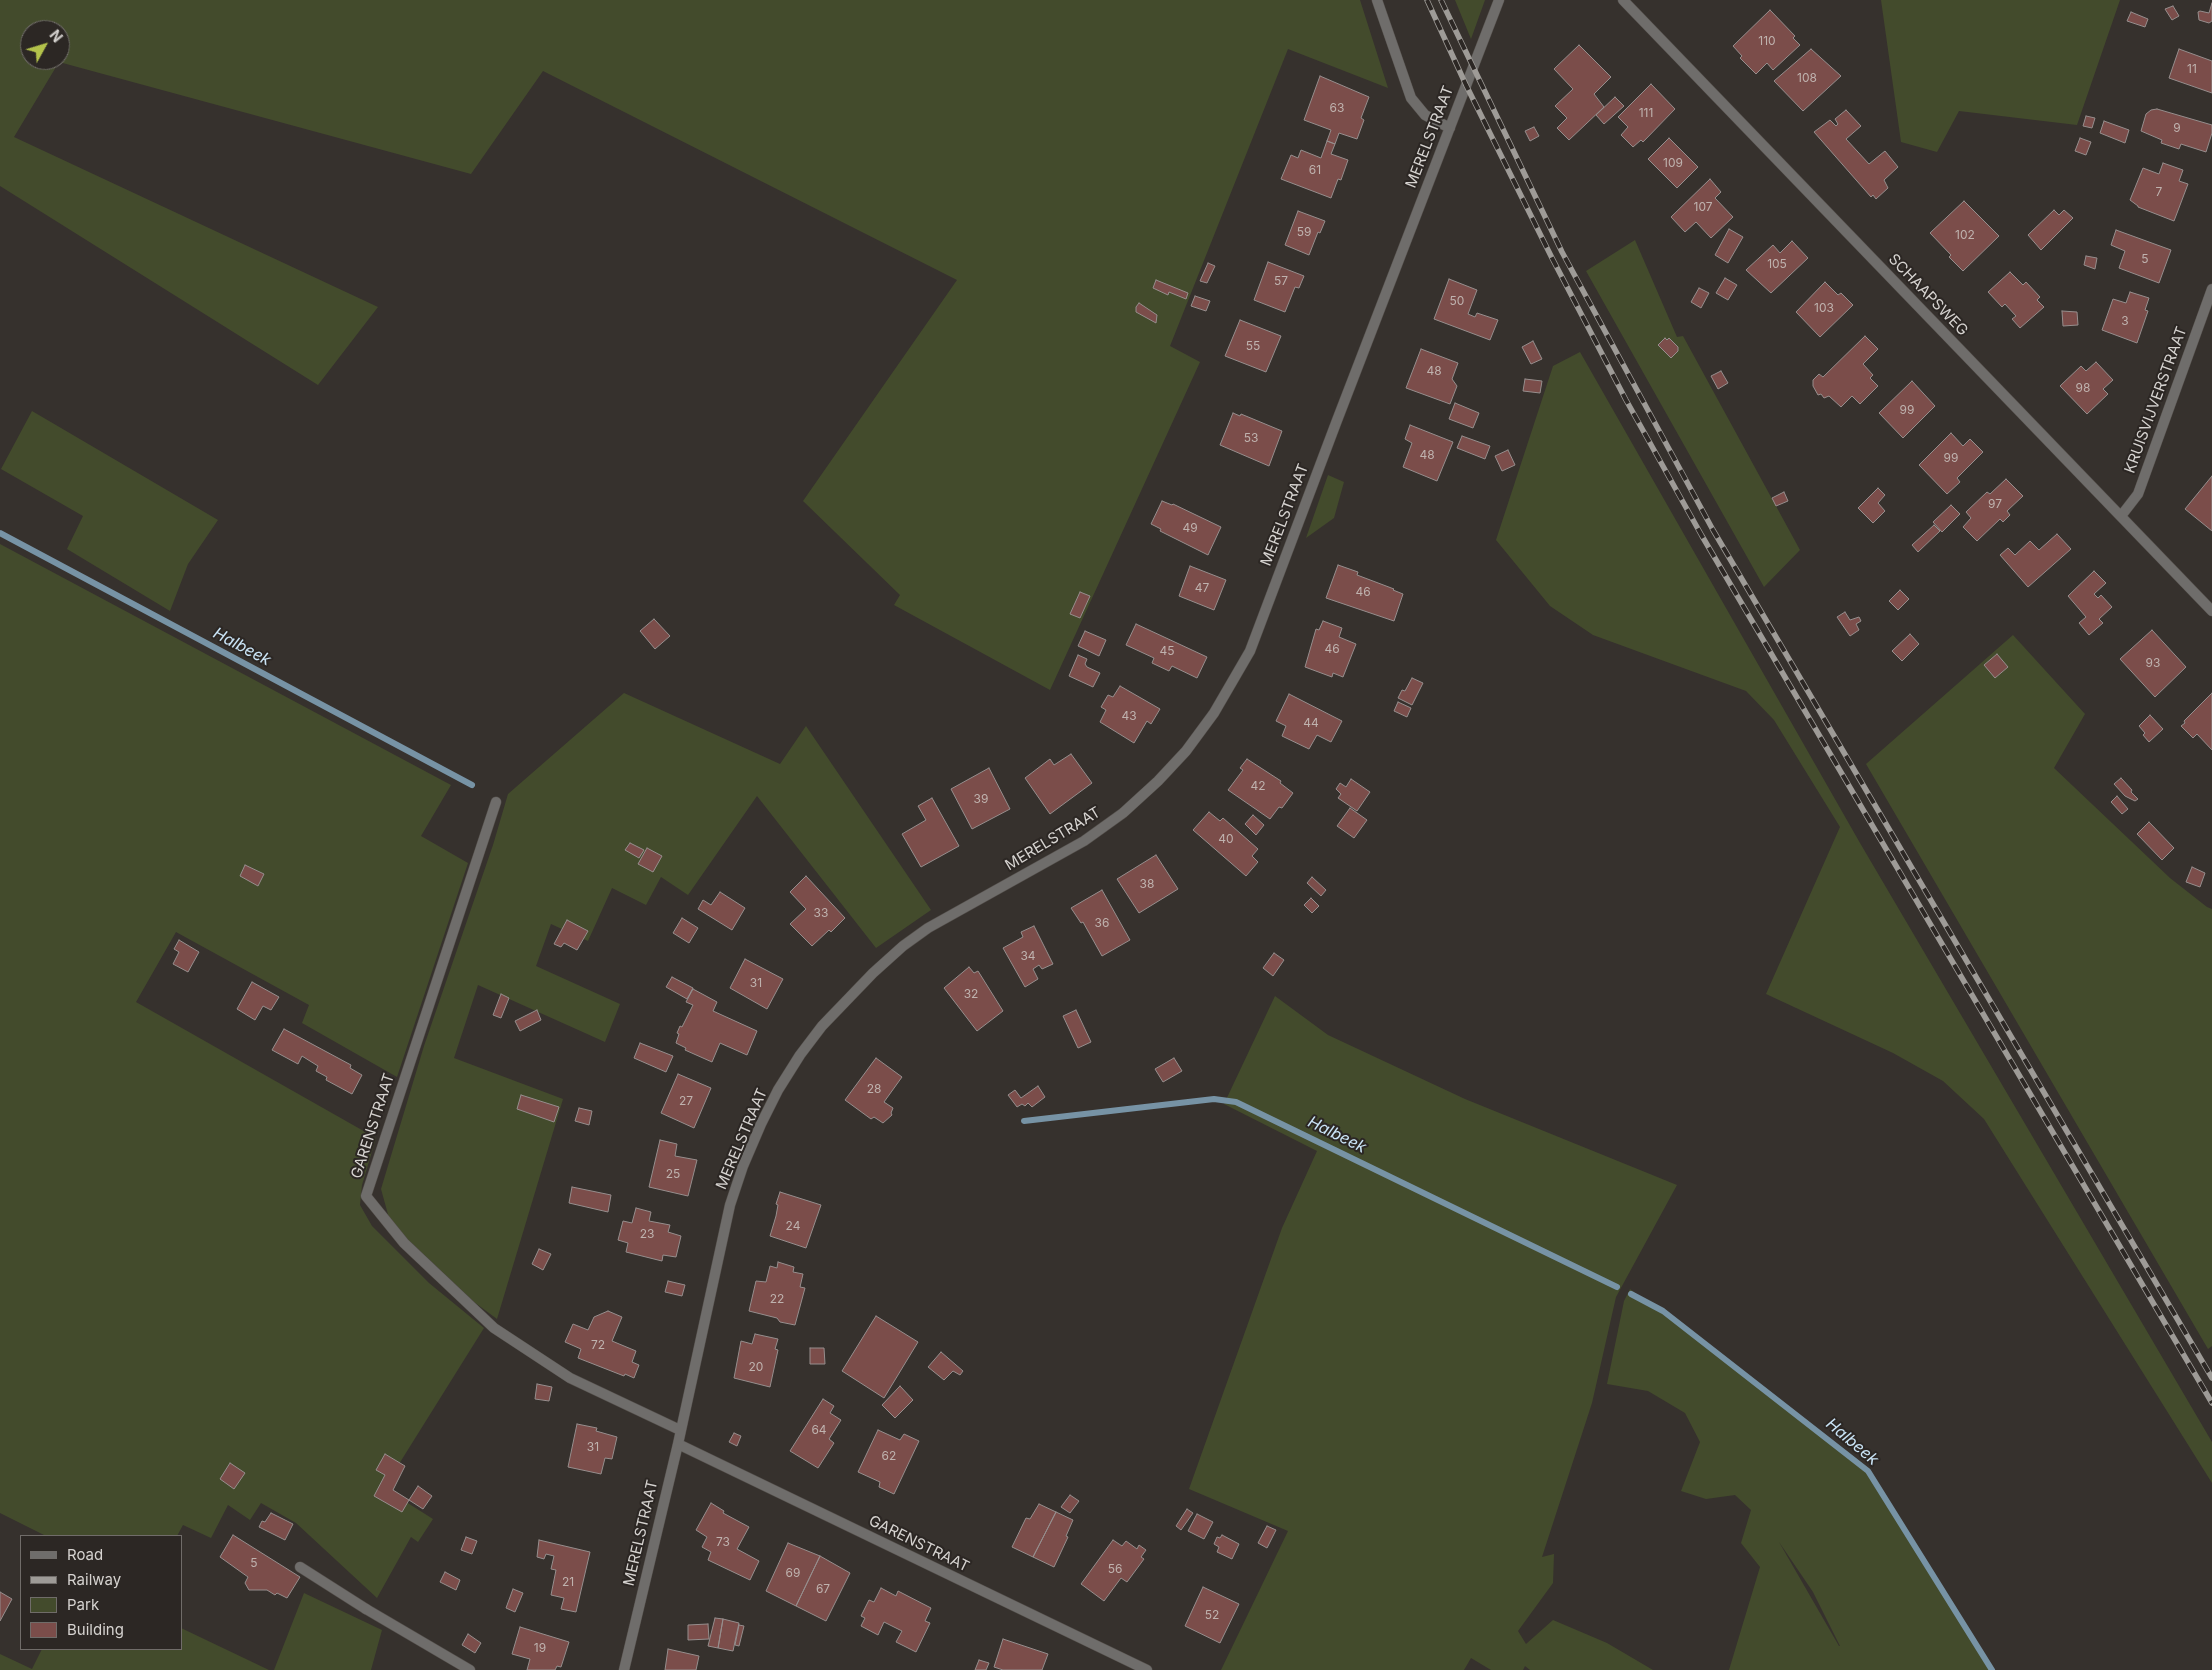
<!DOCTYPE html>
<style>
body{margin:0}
#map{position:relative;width:2212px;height:1670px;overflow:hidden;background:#36312d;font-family:Inter,sans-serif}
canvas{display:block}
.legend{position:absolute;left:20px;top:1535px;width:162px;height:115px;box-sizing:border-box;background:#2c2724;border:1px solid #706c69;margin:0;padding:6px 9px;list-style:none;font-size:15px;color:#d6d3d0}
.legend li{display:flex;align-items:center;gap:10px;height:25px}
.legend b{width:25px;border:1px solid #706c69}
.north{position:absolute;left:20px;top:20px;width:50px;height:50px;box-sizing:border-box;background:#2c2724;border:1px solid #706c69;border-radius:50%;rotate:51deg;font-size:14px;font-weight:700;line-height:20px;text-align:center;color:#d6d3d0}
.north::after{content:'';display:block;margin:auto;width:18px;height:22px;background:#b3c24b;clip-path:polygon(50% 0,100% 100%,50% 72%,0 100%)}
</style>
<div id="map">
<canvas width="2212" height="1670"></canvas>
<ul class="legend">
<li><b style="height:6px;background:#6f6d6b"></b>Road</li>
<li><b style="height:6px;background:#9e9b97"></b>Railway</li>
<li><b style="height:14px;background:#434b2c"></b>Park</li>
<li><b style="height:14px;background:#7b4d4a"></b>Building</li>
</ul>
<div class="north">N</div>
</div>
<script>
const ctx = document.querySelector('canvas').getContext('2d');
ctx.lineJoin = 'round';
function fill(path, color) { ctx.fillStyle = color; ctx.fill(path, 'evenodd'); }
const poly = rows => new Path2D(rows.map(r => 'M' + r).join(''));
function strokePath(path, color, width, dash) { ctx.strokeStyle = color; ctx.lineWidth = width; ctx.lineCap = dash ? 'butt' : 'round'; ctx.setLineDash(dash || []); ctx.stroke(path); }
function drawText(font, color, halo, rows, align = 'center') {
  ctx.font = font + ' Inter,sans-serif'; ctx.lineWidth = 4; ctx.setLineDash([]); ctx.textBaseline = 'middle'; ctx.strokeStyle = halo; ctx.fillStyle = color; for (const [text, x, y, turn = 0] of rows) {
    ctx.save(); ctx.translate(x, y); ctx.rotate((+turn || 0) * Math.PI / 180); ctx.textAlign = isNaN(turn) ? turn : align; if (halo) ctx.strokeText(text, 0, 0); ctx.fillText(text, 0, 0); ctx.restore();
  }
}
fill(poly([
 [0,0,1360,0,1388,88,1288,49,1170,346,1200,362,1050,690,894,605,900,595,803,501,957,280,543,71,471,174,59,62,14,137,378,307,318,385,0,186],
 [30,30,60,30,60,60,30,60],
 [1455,0,1485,0,1471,39],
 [1881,0,2120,0,2077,125,1959,111,1937,152,1901,142],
 [1635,240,1677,337,1683,336,1800,550,1764,587,1586,271],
 [1580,352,1860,843,2212,1442,2212,1483,1984,1119,1943,1081,1893,1053,1766,994,1840,827,1774,720,1746,691,1593,635,1550,606,1496,540,1553,366],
 [32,411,218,520,188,564,170,611,67,549,83,516,1,469],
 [1328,475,1344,482,1334,518,1306,538],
 [0,544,451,785,421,836,468,863,397,1077,302,1023,309,1005,176,932,136,1002,376,1138,362,1185,360,1205,372,1226,429,1283,484,1328,384,1488,433,1519,418,1542,411,1537,377,1598,296,1523,261,1503,250,1520,228,1505,211,1538,183,1525,177,1536,46,1536,0,1513],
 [2013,635,2085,714,2054,768,2170,878,2207,907,2212,909,2212,1346,2208,1349,1866,764],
 [624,693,780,764,806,726,931,910,876,948,757,796,688,895,661,877,646,905,612,888,588,941,551,924,536,966,620,1004,605,1042,478,985,454,1058,563,1099,497,1319,474,1302,404,1236,389,1218,381,1189,424,1046,493,845,508,794],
 [1275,996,1328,1035,1465,1099,1677,1185,1616,1297,1592,1403,1542,1557,1554,1554,1553,1583,1518,1631,1526,1644,1553,1620,1607,1643,1653,1670,1530,1670,1525,1666,1523,1670,1491,1670,1471,1658,1464,1670,1221,1670,1288,1531,1189,1489,1282,1228,1317,1151,1224,1104],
 [1630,1289,1836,1444,1871,1475,1992,1670,1729,1670,1760,1567,1741,1543,1751,1510,1735,1495,1706,1499,1681,1491,1700,1442,1685,1413,1648,1391,1607,1384,1624,1301],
 [1779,1542,1813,1592,1840,1646,1839,1646],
 [304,1593,382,1630,371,1670,274,1670],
 [181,1628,269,1670,0,1670,0,1654,32,1669,42,1649,181,1649]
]), '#434b2c');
strokePath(poly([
 [0,533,472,785],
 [1024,1121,1214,1099,1236,1102,1617,1287],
 [1631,1294,1663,1311,1868,1471,1992,1670]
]), '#7793a5', 6);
const building = poly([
 [2212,3,2212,21,2209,23,2199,20,2198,12,2200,11,2209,13,2212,3],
 [2173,6,2179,16,2172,20,2165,9,2173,6],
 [1770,10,1795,36,1793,38,1800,45,1773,70,1767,63,1756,74,1740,58,1742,56,1733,46,1770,10],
 [2131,12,2148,19,2145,27,2127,21,2131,12],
 [1579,45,1611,77,1594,94,1604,107,1569,140,1557,128,1567,118,1555,106,1573,89,1554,69,1579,45],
 [1811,49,1841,76,1803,111,1774,81,1811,49],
 [2179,49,2212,61,2212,93,2169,78,2179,49],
 [1320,76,1369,97,1361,118,1364,120,1357,139,1339,133,1335,144,1327,141,1331,130,1304,120,1320,76],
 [1651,84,1675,109,1643,142,1641,140,1633,147,1621,135,1628,127,1618,117,1651,84],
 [1615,97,1624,106,1604,124,1596,115,1615,97],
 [2157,109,2212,125,2212,133,2206,152,2181,144,2179,149,2161,143,2162,140,2141,131,2146,114,2151,110,2157,109],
 [1846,110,1861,126,1846,139,1869,164,1885,151,1898,167,1884,180,1888,188,1876,199,1873,195,1871,197,1814,132,1830,120,1836,126,1838,124,1835,119,1846,110],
 [2086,116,2095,118,2092,128,2083,126,2086,116],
 [2104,121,2129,130,2125,143,2100,133,2104,121],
 [1534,127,1539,136,1530,141,1525,131,1534,127],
 [1669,138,1698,167,1677,188,1648,159,1669,138],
 [2080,138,2091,142,2086,155,2075,151,2080,138],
 [1327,141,1335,144,1331,154,1348,160,1341,180,1338,179,1331,198,1281,179,1291,155,1298,158,1301,150,1321,158,1327,141],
 [2163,163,2183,170,2179,181,2188,184,2174,221,2138,207,2138,206,2130,200,2143,168,2159,174,2163,163],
 [1710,179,1721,192,1715,198,1733,217,1711,238,1696,222,1685,232,1671,217,1710,179],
 [1964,201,1999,236,1963,271,1949,257,1951,255,1930,233,1964,201],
 [2054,210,2059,215,2064,210,2073,218,2041,250,2028,235,2054,210],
 [1298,211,1325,221,1320,233,1318,232,1309,255,1285,245,1298,211],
 [1729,229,1743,237,1728,263,1715,255,1729,229],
 [2116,230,2171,250,2159,283,2119,268,2125,251,2111,245,2116,230],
 [1792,241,1808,258,1771,293,1746,270,1773,245,1780,253,1792,241],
 [2086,256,2097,258,2095,269,2084,265,2086,256],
 [1268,262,1304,276,1299,288,1295,287,1285,312,1254,300,1268,262],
 [1208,263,1215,266,1207,283,1200,281,1208,263],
 [2010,272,2023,285,2026,282,2040,297,2037,300,2044,307,2020,328,2012,319,2016,316,2005,304,2002,307,1988,292,2010,272],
 [1725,278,1737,285,1728,300,1716,293,1725,278],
 [1449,279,1477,290,1468,314,1475,317,1477,313,1498,320,1490,340,1434,319,1449,279],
 [1156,280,1188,293,1186,299,1169,292,1168,295,1153,288,1156,280],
 [1825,282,1838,295,1841,293,1853,305,1820,337,1796,312,1825,282],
 [1699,288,1709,293,1701,308,1691,302,1699,288],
 [2130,292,2149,298,2145,310,2148,311,2137,343,2102,330,2113,299,2126,303,2130,292],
 [1195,296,1210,301,1206,311,1191,306,1195,296],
 [1139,303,1157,315,1156,323,1136,312,1136,307,1139,303],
 [2062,311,2077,312,2078,325,2063,326,2062,311],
 [1240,320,1281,336,1266,372,1225,356,1240,320],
 [1865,336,1878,349,1863,364,1873,375,1870,378,1878,386,1860,404,1852,396,1841,407,1829,396,1824,398,1821,394,1818,395,1813,386,1813,380,1819,374,1823,377,1865,336],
 [1665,338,1667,340,1669,338,1678,347,1678,351,1671,358,1658,345,1665,338],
 [1533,341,1542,359,1531,364,1522,347,1533,341],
 [1421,349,1458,363,1452,379,1457,386,1450,404,1406,388,1421,349],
 [2096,362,2113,380,2103,389,2108,394,2087,414,2060,386,2081,366,2086,371,2096,362],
 [1721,371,1728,383,1718,389,1711,376,1721,371],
 [1525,379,1542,381,1540,393,1523,391,1525,379],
 [1912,381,1935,406,1903,438,1879,413,1912,381],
 [1455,403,1479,413,1473,428,1449,419,1455,403],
 [1233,413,1240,416,1241,414,1282,431,1269,466,1220,445,1233,413],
 [1410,425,1453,442,1437,481,1403,467,1412,443,1405,439,1410,425],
 [1951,433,1963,446,1970,439,1983,452,1957,478,1960,482,1947,494,1919,465,1951,433],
 [1462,436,1490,446,1485,459,1457,448,1462,436],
 [1508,450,1515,465,1502,471,1495,456,1508,450],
 [2212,476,2212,531,2185,509,2212,476],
 [2006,479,2023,496,2007,511,2010,515,2003,522,2000,519,1977,541,1963,527,1971,518,1966,512,1987,492,1990,494,2006,479],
 [1878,488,1885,495,1878,503,1885,511,1873,523,1858,508,1878,488],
 [1784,492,1788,501,1776,506,1772,498,1784,492],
 [1162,501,1172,505,1173,504,1221,527,1208,555,1160,531,1161,529,1151,524,1162,501],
 [1951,505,1960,514,1942,532,1933,522,1951,505],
 [1934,525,1940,531,1918,552,1912,545,1934,525],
 [2057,534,2071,549,2028,587,2000,555,2008,548,2015,555,2030,541,2039,550,2057,534],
 [1338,565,1358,572,1357,575,1394,589,1393,590,1403,594,1394,621,1326,598,1338,565],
 [1190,566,1226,580,1214,610,1179,596,1190,566],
 [2094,571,2106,583,2094,594,2098,598,2101,595,2112,607,2099,619,2103,623,2089,635,2079,623,2086,617,2068,596,2094,571],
 [1900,590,1909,599,1898,610,1889,601,1900,590],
 [1080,592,1090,596,1080,618,1070,614,1080,592],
 [1845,612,1850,620,1859,617,1861,621,1856,624,1859,630,1850,636,1837,617,1845,612],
 [654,619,670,636,655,649,640,631,654,619],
 [1323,621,1342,628,1339,637,1356,644,1343,677,1333,673,1332,677,1305,667,1316,629,1319,630,1323,621],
 [1136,624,1207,657,1197,678,1172,666,1169,671,1152,663,1154,658,1126,645,1136,624],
 [2152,630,2186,667,2155,697,2120,659,2152,630],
 [1085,631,1106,640,1099,656,1078,646,1085,631],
 [1910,634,1919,644,1902,661,1892,651,1910,634],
 [1997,654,2008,667,1995,678,1984,665,1997,654],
 [1078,655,1087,659,1085,664,1087,667,1100,673,1093,687,1069,676,1078,655],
 [1412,678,1423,683,1412,705,1398,698,1402,690,1405,691,1412,678],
 [1120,686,1160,709,1151,724,1147,721,1134,743,1100,722,1106,710,1101,707,1108,695,1113,697,1120,686],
 [2212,693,2212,750,2197,734,2193,738,2181,726,2185,723,2184,721,2212,693],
 [1289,694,1342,721,1331,742,1317,735,1309,749,1282,736,1286,726,1276,721,1289,694],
 [1398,702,1411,708,1407,717,1394,711,1398,702],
 [2150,715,2163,729,2149,742,2143,735,2145,733,2139,726,2150,715],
 [1071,754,1092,783,1050,814,1025,778,1050,759,1054,765,1071,754],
 [1247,759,1281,781,1280,783,1293,793,1282,808,1279,807,1270,819,1228,790,1243,770,1240,768,1247,759],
 [989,768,1010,809,972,829,951,789,989,768],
 [2121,778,2132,790,2131,792,2138,799,2135,801,2125,796,2114,784,2121,778],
 [1351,779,1370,792,1357,811,1338,798,1341,794,1336,789,1340,783,1346,787,1351,779],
 [2117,796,2128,809,2122,814,2111,802,2117,796],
 [932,798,959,846,921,867,902,834,926,820,918,806,932,798],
 [1350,808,1367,820,1354,838,1337,826,1350,808],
 [1209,812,1220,821,1223,818,1258,849,1252,856,1258,862,1246,876,1193,830,1209,812],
 [1253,815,1264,825,1256,835,1245,824,1253,815],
 [2149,822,2174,848,2162,860,2137,834,2149,822],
 [630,843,644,850,639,858,625,850,630,843],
 [647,848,662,856,653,872,638,864,647,848],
 [1156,855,1178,889,1139,913,1117,879,1156,855],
 [245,865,264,874,258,886,240,876,245,865],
 [2192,867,2205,873,2200,887,2186,882,2192,867],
 [806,876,845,918,831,932,829,930,812,946,790,924,806,909,790,892,806,876],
 [1312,877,1326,890,1321,896,1307,883,1312,877],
 [1102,890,1130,940,1102,956,1083,922,1081,923,1071,908,1102,890],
 [720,892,745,908,732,930,698,909,703,900,711,905,720,892],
 [1311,898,1319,906,1312,913,1304,905,1311,898],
 [682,918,698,928,689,943,673,933,682,918],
 [567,920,588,931,577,950,564,943,561,947,554,944,567,920],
 [1034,926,1053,964,1042,969,1039,965,1033,969,1038,979,1025,987,1003,948,1023,937,1021,932,1034,926],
 [179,940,199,952,188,972,173,964,179,952,174,949,179,940],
 [1274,953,1284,960,1273,976,1263,968,1274,953],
 [745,959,783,979,767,1009,730,988,745,959],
 [969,967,974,973,978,971,1003,1011,977,1031,944,988,969,967],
 [672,977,693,988,687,999,666,987,672,977],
 [252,982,279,997,271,1010,263,1006,255,1020,237,1009,252,982],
 [693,989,717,1002,713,1011,757,1031,747,1055,720,1043,712,1062,685,1050,686,1048,676,1043,679,1034,677,1033,680,1026,682,1027,693,1005,686,1002,693,989],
 [501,994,509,998,501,1018,493,1015,501,994],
 [537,1010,541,1020,520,1031,515,1021,537,1010],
 [1076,1010,1091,1042,1078,1048,1063,1016,1076,1010],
 [284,1029,351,1065,350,1068,362,1075,352,1094,326,1080,327,1077,316,1071,318,1066,302,1056,298,1064,272,1050,284,1029],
 [640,1043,673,1056,666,1072,634,1058,640,1043],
 [876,1058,902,1077,884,1102,893,1108,891,1113,892,1115,883,1123,874,1117,871,1119,845,1100,876,1058],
 [1174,1058,1182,1071,1163,1082,1155,1069,1174,1058],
 [678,1074,711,1088,694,1128,661,1113,678,1074],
 [1038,1086,1045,1097,1032,1107,1028,1103,1025,1106,1022,1104,1017,1107,1008,1095,1015,1090,1021,1098,1038,1086],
 [521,1095,559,1107,554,1122,517,1109,521,1095],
 [579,1108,592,1111,589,1125,575,1121,579,1108],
 [660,1140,677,1144,675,1156,697,1160,688,1196,649,1187,660,1140],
 [572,1187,611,1195,608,1212,569,1203,572,1187],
 [780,1192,821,1205,806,1248,770,1236,776,1216,778,1205,776,1204,780,1192],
 [636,1208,651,1212,649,1221,670,1225,668,1232,681,1236,676,1257,663,1255,662,1261,626,1252,628,1243,618,1240,623,1221,632,1223,636,1208],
 [539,1249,551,1254,543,1270,532,1264,539,1249],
 [778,1262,794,1267,793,1272,803,1274,800,1287,805,1288,795,1325,780,1322,777,1318,749,1311,756,1281,766,1282,770,1266,777,1268,778,1262],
 [668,1281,685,1285,682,1296,665,1292,668,1281],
 [608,1311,622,1317,612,1341,636,1351,632,1362,639,1365,634,1378,625,1374,624,1376,578,1358,581,1349,565,1342,573,1324,588,1330,594,1317,608,1311],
 [876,1316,918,1342,884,1398,842,1371,876,1316],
 [755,1334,778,1339,775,1349,778,1350,770,1387,734,1378,741,1341,752,1344,755,1334],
 [810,1348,824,1348,825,1364,810,1364,810,1348],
 [941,1352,963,1371,960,1375,953,1371,944,1380,928,1367,941,1352],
 [537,1384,552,1387,549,1401,535,1399,537,1384],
 [900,1386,913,1400,895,1418,882,1405,900,1386],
 [823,1399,834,1406,830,1413,841,1420,829,1439,834,1443,818,1468,790,1451,823,1399],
 [577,1424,597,1428,596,1431,617,1437,612,1459,605,1458,601,1474,568,1467,577,1424],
 [878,1430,900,1440,904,1434,919,1441,894,1494,879,1487,880,1482,858,1472,878,1430],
 [734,1433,741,1436,737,1446,729,1442,734,1433],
 [385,1454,405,1466,393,1490,409,1500,402,1512,374,1496,385,1475,376,1470,385,1454],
 [230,1463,245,1473,234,1489,220,1479,230,1463],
 [418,1486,432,1496,423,1509,409,1500,418,1486],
 [1070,1495,1079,1501,1070,1513,1061,1507,1070,1495],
 [711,1503,724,1511,723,1513,749,1527,737,1549,759,1561,750,1580,708,1560,711,1552,702,1547,707,1537,696,1530,711,1503],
 [1039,1504,1056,1512,1033,1557,1012,1547,1026,1518,1030,1519,1039,1504],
 [1187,1509,1193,1513,1181,1530,1176,1526,1187,1509],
 [1056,1512,1073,1520,1066,1536,1068,1537,1054,1567,1033,1557,1056,1512],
 [271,1513,293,1524,285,1540,259,1527,262,1521,265,1522,271,1513],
 [1197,1514,1213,1522,1204,1539,1188,1531,1197,1514],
 [1267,1526,1276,1530,1267,1548,1258,1543,1267,1526],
 [233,1535,300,1577,287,1598,277,1593,275,1595,267,1590,249,1590,245,1583,248,1577,220,1557,233,1535],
 [1222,1535,1239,1544,1232,1559,1217,1552,1219,1547,1214,1544,1217,1537,1220,1538,1222,1535],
 [466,1537,477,1541,472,1554,461,1550,466,1537],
 [539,1540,590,1552,576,1612,561,1609,564,1598,551,1595,556,1570,551,1569,554,1556,546,1554,544,1559,537,1557,539,1540],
 [1113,1540,1122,1546,1126,1541,1137,1549,1139,1545,1146,1550,1141,1557,1144,1559,1127,1582,1121,1578,1104,1601,1081,1584,1113,1540],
 [788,1543,820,1556,796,1606,766,1591,788,1543],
 [820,1556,850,1573,826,1621,796,1606,820,1556],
 [445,1572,460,1580,456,1590,440,1582,445,1572],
 [1203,1587,1239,1604,1220,1643,1185,1626,1203,1587],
 [881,1588,896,1596,898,1591,931,1608,925,1621,930,1623,916,1652,896,1642,902,1631,884,1622,878,1635,861,1626,865,1618,861,1616,869,1600,874,1602,881,1588],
 [513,1589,523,1593,515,1612,506,1608,513,1589],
 [0,1592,12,1599,0,1621,0,1592],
 [715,1618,723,1619,718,1648,708,1646,715,1618],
 [723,1619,739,1623,733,1651,718,1648,723,1619],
 [708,1624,709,1639,688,1640,688,1625,708,1624],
 [739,1625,744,1626,739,1646,735,1645,739,1625],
 [520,1627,569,1642,561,1667,557,1666,555,1670,527,1670,530,1659,512,1654,520,1627],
 [468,1634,481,1643,475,1653,462,1645,468,1634],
 [1003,1639,1048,1654,1042,1670,1003,1670,994,1667,1003,1639],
 [668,1649,699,1656,696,1670,665,1670,668,1649],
 [979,1660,989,1663,986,1670,975,1670,979,1660]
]);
fill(building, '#7b4d4a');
strokePath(building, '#968e8d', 1);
const lane = poly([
 [300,1567,366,1609]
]);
const street = poly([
 [1377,0,1411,98,1425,115,1450,128],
 [1623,0,2212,611],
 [2121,516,2138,494,2212,289],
 [496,802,366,1196,404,1243,494,1328,570,1378,680,1430],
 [678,1444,1147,1670],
 [366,1609,470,1670],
 [624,1670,678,1444,730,1205,743,1166,761,1124,778,1090,800,1055,822,1026,873,973,903,946,928,928,1084,841,1123,813,1158,781,1186,751,1214,713,1250,651,1336,423,1499,0]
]);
strokePath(lane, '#534e4a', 11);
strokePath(street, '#534e4a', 11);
strokePath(lane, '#6f6d6b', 10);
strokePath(street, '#6f6d6b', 10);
const rail = poly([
 [1427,0,1466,85,1552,258,1626,400,1702,536,2212,1403],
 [1441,0,1562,252,1713,530,2212,1378]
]);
strokePath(rail, '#9e9b97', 5.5);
strokePath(rail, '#2c2724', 4, [11]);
drawText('12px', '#bfb2ae', null, [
 ["110",1767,41],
 ["11",2192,69],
 ["108",1807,78],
 ["63",1337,108],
 ["111",1646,113],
 ["9",2177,128],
 ["109",1673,163],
 ["61",1315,170],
 ["7",2159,192],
 ["107",1703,207],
 ["59",1304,232],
 ["102",1965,235],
 ["5",2145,259],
 ["105",1777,264],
 ["57",1281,281],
 ["50",1457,301],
 ["103",1824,308],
 ["3",2125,321],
 ["55",1253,346],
 ["48",1434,371],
 ["98",2083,388],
 ["99",1907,410],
 ["53",1251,438],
 ["48",1427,455],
 ["99",1951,458],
 ["97",1995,504],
 ["49",1190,528],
 ["47",1202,588],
 ["46",1363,592],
 ["46",1332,649],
 ["45",1167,651],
 ["93",2153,663],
 ["43",1129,716],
 ["44",1311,723],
 ["42",1258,786],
 ["39",981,799],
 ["40",1226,839],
 ["38",1147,884],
 ["33",821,913],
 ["36",1102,923],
 ["34",1028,956],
 ["31",756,983],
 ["32",971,994],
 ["28",874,1089],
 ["27",686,1101],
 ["25",673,1174],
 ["24",793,1226],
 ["23",647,1234],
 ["22",777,1299],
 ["72",598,1345],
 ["20",756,1367],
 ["64",819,1430],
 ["31",593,1447],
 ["62",889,1456],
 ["73",723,1542],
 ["5",254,1563],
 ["56",1115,1569],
 ["69",793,1573],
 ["21",568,1582],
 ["67",823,1589],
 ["52",1212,1615],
 ["19",540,1648]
]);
drawText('15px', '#d6d3d0', '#2c2724', [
 ["MERELSTRAAT",1430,137,-69],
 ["SCHAAPSWEG",1928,295,46],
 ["KRUISVIJVERSTRAAT",2156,400,-70],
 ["MERELSTRAAT",1285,515,-69],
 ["MERELSTRAAT",1053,839,-31],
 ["GARENSTRAAT",373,1126,-72],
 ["MERELSTRAAT",742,1139,-67],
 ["MERELSTRAAT",641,1533,-77],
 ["GARENSTRAAT",919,1544,26]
]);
drawText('italic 16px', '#cae4f6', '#2c2724', [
 ["Halbeek",242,647,28],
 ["Halbeek",1337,1135,26],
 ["Halbeek",1852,1442,40]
]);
</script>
